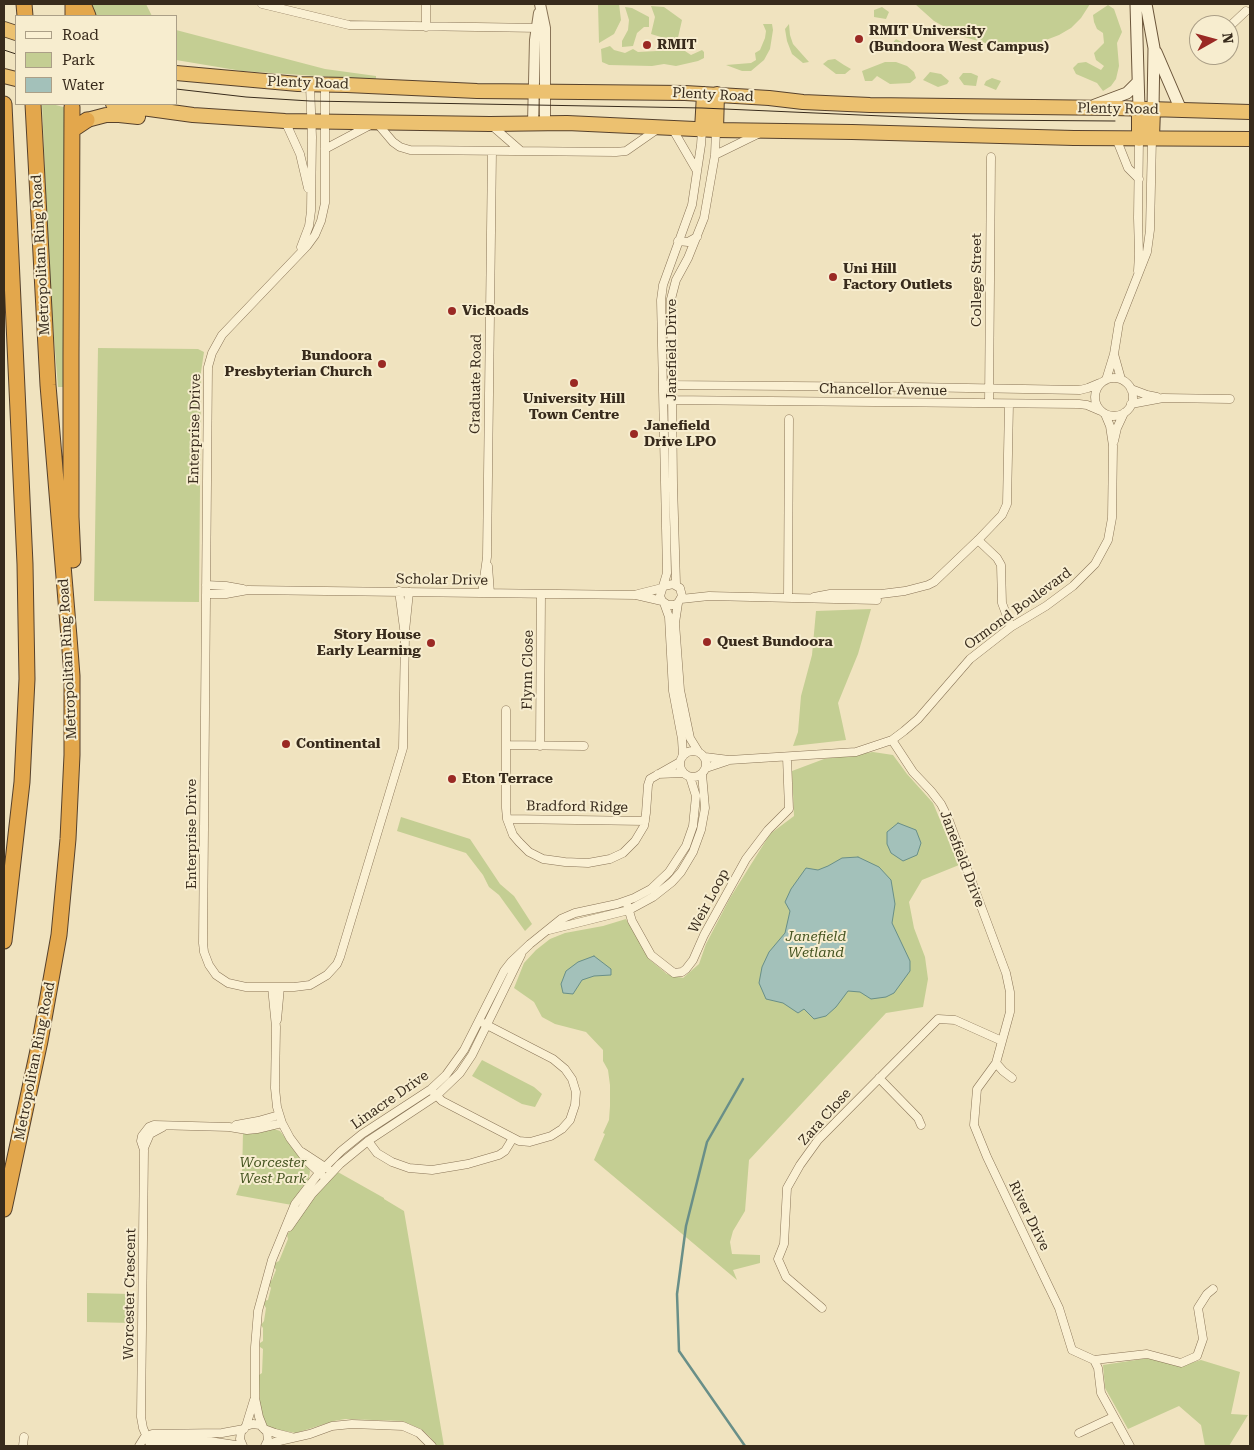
<!DOCTYPE html>
<style>
body{margin:0}
#map{position:relative;width:1254px;height:1450px;overflow:hidden;background:#f0e3bf;font-family:"Roboto Serif",serif}
canvas{display:block}
.frame{position:absolute;inset:0;border:5px solid #382b1c;pointer-events:none}
.legend{position:absolute;left:15px;top:15px;width:162px;height:90px;box-sizing:border-box;background:#f7edcf;border:1px solid #ab9f87;margin:0;padding:6px 9px;list-style:none;font-size:15px;color:#382b1c}
.legend li{display:flex;align-items:center;gap:10px;height:25px}
.legend b{width:25px;border:1px solid #ab9f87}
.north{position:absolute;left:1189px;top:15px;width:50px;height:50px;box-sizing:border-box;background:#f7edcf;border:1px solid #ab9f87;border-radius:50%;rotate:83deg;font-size:14px;font-weight:700;line-height:20px;text-align:center;color:#382b1c}
.north::after{content:'';display:block;margin:auto;width:18px;height:22px;background:#9a2924;clip-path:polygon(50% 0,100% 100%,50% 72%,0 100%)}
</style>
<div id="map">
<canvas width="1254" height="1450"></canvas>
<div class="frame"></div>
<ul class="legend">
<li><b style="height:6px;background:#faf0d3"></b>Road</li>
<li><b style="height:14px;background:#c4ce93"></b>Park</li>
<li><b style="height:14px;background:#a3c1ba"></b>Water</li>
</ul>
<div class="north">N</div>
</div>
<script>
const ctx = document.querySelector('canvas').getContext('2d');
ctx.lineJoin = 'round';
function fill(path, color) { ctx.fillStyle = color; ctx.fill(path, 'evenodd'); }
const poly = rows => new Path2D(rows.map(r => 'M' + r).join(''));
function strokePath(path, color, width, dash) { ctx.strokeStyle = color; ctx.lineWidth = width; ctx.lineCap = dash ? 'butt' : 'round'; ctx.setLineDash(dash || []); ctx.stroke(path); }
function drawText(font, color, halo, rows, align = 'center') {
  ctx.font = font + ' "Roboto Serif",serif'; ctx.lineWidth = 4; ctx.setLineDash([]); ctx.textBaseline = 'middle'; ctx.strokeStyle = halo; ctx.fillStyle = color; for (const [text, x, y, turn = 0] of rows) {
    ctx.save(); ctx.translate(x, y); ctx.rotate((+turn || 0) * Math.PI / 180); ctx.textAlign = isNaN(turn) ? turn : align; if (halo) ctx.strokeText(text, 0, 0); ctx.fillText(text, 0, 0); ctx.restore();
  }
}
fill(poly([
 [92,4,146,4,152,16,93,16],
 [598,4,619,4,621,20,614,34,599,43],
 [915,4,1090,4,1081,18,1071,28,1059,35,1033,45,1006,47,992,45,961,36,934,21],
 [1108,5,1114,9,1122,32,1117,43,1119,66,1116,79,1111,86,1103,91,1097,83,1076,74,1073,68,1078,63,1086,62,1101,70,1104,66,1096,60,1094,53,1104,43,1103,33,1097,29,1094,22,1093,15],
 [651,6,664,7,682,20,677,42,682,49,691,55,702,50,704,52,704,58,698,61,676,66,664,64,652,66,609,65,602,62,601,49,610,46,614,50,625,53,633,49,638,52,657,51,661,37,651,34,655,17],
 [625,7,632,8,649,17,649,27,644,27,637,33,633,46,622,47,622,41,628,30,629,20],
 [882,7,889,12,886,19,874,17,874,10],
 [763,24,772,24,773,30,770,49,764,60,751,71,742,71,726,65,751,63,756,60,755,53,760,50,765,38,766,31],
 [789,24,790,35,793,44,809,62,803,63,792,54,787,41,785,29],
 [176,30,325,69,376,76,376,80,242,71,176,60],
 [896,39,905,44,911,51,898,51,892,44],
 [835,59,844,65,851,69,845,74,836,74,823,64,828,60],
 [885,62,896,62,907,66,914,72,916,78,910,83,890,84,877,76,872,81,865,81,862,71],
 [930,72,941,74,949,81,947,84,938,87,923,80],
 [963,73,971,73,978,76,976,86,964,85,959,78],
 [992,78,1001,81,996,90,984,85,986,81],
 [42,104,52,104,67,108,66,387,58,387,50,289],
 [98,348,198,349,204,352,201,372,199,602,94,601],
 [871,609,858,654,838,703,846,740,793,746,798,732,801,696,812,655,816,611],
 [873,752,893,755,907,774,933,803,959,865,922,880,909,902,914,928,925,957,928,979,923,1007,886,1013,749,1160,745,1211,733,1231,730,1242,732,1254,760,1255,760,1263,733,1270,737,1280,594,1160,605,1134,603,1133,609,1120,610,1106,610,1085,608,1070,603,1061,603,1050,586,1032,555,1024,542,1017,534,1002,514,988,524,963,536,950,550,939,565,933,603,926,626,919,650,960,667,974,683,978,699,964,706,944,730,898,770,834,794,816,792,771,824,759],
 [401,817,470,839,500,884,514,896,532,924,525,931,499,895,489,887,483,875,466,853,397,831],
 [482,1060,534,1087,542,1094,535,1107,522,1104,472,1076],
 [271,1128,280,1131,307,1165,310,1171,308,1183,292,1205,236,1195,242,1179,243,1132],
 [336,1171,384,1198,384,1199,404,1211,444,1446,437,1446,430,1437,421,1429,402,1421,345,1419,334,1421,296,1433,267,1428,263,1421,260,1404,259,1375,262,1373,263,1349,260,1347,260,1343,263,1341,263,1328,261,1325,264,1321,266,1308,264,1305,264,1301,268,1300,271,1288,268,1284,269,1281,272,1280,276,1270,274,1266,275,1263,279,1261,288,1239,287,1235,313,1197],
 [87,1293,132,1294,132,1323,87,1322],
 [1149,1358,1180,1366,1201,1360,1240,1372,1231,1414,1248,1415,1229,1446,1205,1446,1201,1425,1179,1406,1128,1429,1105,1388,1103,1365]
]), '#c4ce93');
const water = poly([
 [898,823,916,830,921,843,917,855,903,861,891,853,887,844,887,832,898,823],
 [858,857,879,867,891,880,895,904,892,923,910,961,910,971,894,993,886,997,871,999,860,992,848,991,836,1007,826,1016,814,1019,804,1009,798,1013,783,1003,766,999,759,983,762,967,769,952,785,933,790,911,785,902,791,889,806,868,818,870,828,866,842,858,858,857],
 [594,956,611,969,611,975,594,976,582,980,573,994,563,993,561,984,566,971,578,962,594,956]
]);
fill(water, '#a3c1ba');
strokePath(water, '#698f88', 1);
strokePath(poly([
 [743,1079,707,1142,686,1226,677,1294,679,1351,745,1446]
]), '#698f88', 2.5);
const minor = poly([
 [262,4,349,25,540,28],
 [426,27,426,4],
 [1229,27,1246,11],
 [325,85,325,203,321,221,315,235,307,246,222,335,212,353,208,367,203,943,204,952,209,965,216,975,228,983,246,987,294,987,310,985,327,975,337,964,340,957,403,748,405,636,399,591],
 [285,121,300,154,308,188],
 [490,124,521,151],
 [672,128,697,171],
 [1116,138,1128,168,1139,179],
 [325,149,376,122,393,142,400,147,410,150,616,152,626,151,659,128],
 [715,155,758,134],
 [678,241,688,242,697,237],
 [301,247,309,226,311,211,312,137,310,85],
 [1138,271,1139,254,1138,218,1139,139],
 [1114,354,1121,379],
 '1095 397a19 19 0 1 1 38 0a19 19 0 1 1-38 0Z',
 [1106,380,1114,354,1119,323,1147,252,1150,230,1152,138],
 [667,385,911,387,1080,390,1088,388,1100,383],
 [1131,389,1147,395,1157,397],
 [667,400,1079,404,1087,405,1101,411],
 [989,403,991,157],
 [1131,404,1163,398,1230,399],
 [1114,441,1117,428,1124,413],
 [978,540,997,558,1001,565,1002,603,1011,627],
 [488,566,490,593],
 [676,584,673,484,671,299,676,280,688,258,704,218,715,155,716,130],
 [206,585,226,586,243,589],
 [664,586,673,584,680,588,682,596,678,603,674,605,668,605,662,601,660,596,667,573,661,300,663,285,692,205,701,145,702,130],
 [482,593,487,557,492,151],
 [206,594,226,594,248,590,636,595,662,601],
 [638,594,662,588],
 [788,597,789,419],
 [814,597,830,594,881,594,905,591,928,585,934,582,978,540,1002,515,1007,504,1009,404],
 [681,599,709,596,877,600],
 [664,603,669,617,673,691,682,739,683,756],
 [678,603,675,623,680,690,690,738,698,751],
 [405,631,409,592],
 [506,710,506,808,507,819,513,835,519,842,529,852,543,859,565,862,588,863,610,859,623,853,635,841,644,826,646,813,648,785,650,779,680,762],
 [892,740,913,772,931,791,941,804,948,818,1006,973,1010,992,1010,1012,996,1063],
 [506,745,584,746],
 [540,746,541,594],
 '680 764a13 13 0 1 1 26 0a13 13 0 1 1-26 0Z',
 [705,757,729,760,856,752,892,740,904,731,918,719,970,659,1011,627,1046,606,1073,586,1095,564,1108,540,1112,518,1113,446,1110,426,1105,414],
 [706,768,727,761],
 [658,774,683,773],
 [507,819,645,821],
 [626,901,632,921,651,955,674,973,682,972,686,969,693,960,704,935,746,859,768,830,789,809,787,757],
 [549,930,629,910,653,897,672,882,681,872,693,852,701,830,705,808,702,774],
 [272,987,276,1027,275,1088,277,1107,282,1123,290,1138,308,1162,322,1175],
 [277,1020,280,987],
 [879,1078,918,1118,921,1125],
 [1012,1078,1003,1071,996,1063,977,1089,974,1125,987,1157,1059,1308,1072,1350,1094,1360],
 [434,1093,442,1101,519,1141,530,1142,551,1136,562,1129,570,1120,575,1105,576,1092,572,1079,565,1069,553,1059,483,1023],
 [236,1125,258,1121,279,1115],
 [368,1141,377,1153,392,1162,409,1168,432,1170,468,1164,499,1155,505,1151,513,1138],
 [144,1148,150,1134,163,1127],
 [302,1152,328,1169],
 [289,1227,312,1194,340,1164,368,1141,436,1096,460,1073,472,1055,521,955],
 [822,1308,786,1277,778,1259,784,1244,787,1188,800,1165,818,1140,938,1019,955,1020,1002,1041],
 [1094,1360,1147,1354,1181,1363,1197,1356,1203,1339,1198,1308,1207,1294,1213,1289],
 [1094,1360,1098,1368,1101,1393,1130,1446],
 [246,1426,254,1400],
 [263,1427,259,1417,255,1398,255,1347,258,1311,272,1260,295,1204,319,1173,341,1151,362,1134,431,1089,446,1075,464,1050,504,971,511,962,530,944,561,919,575,913,617,904,634,898,651,889,669,872,686,846,693,826,696,796,690,777],
 [264,1429,275,1433,291,1437],
 [1079,1433,1113,1417],
 [149,1442,143,1428,141,1417,144,1150,141,1141,142,1136,149,1127,154,1125,229,1127,247,1130,257,1129,282,1123],
 [149,1442,158,1441,209,1441,242,1446],
 [23,1446,24,1437],
 [139,1446,144,1438,152,1434,222,1433,244,1429],
 [243,1446,240,1439,241,1432,246,1426,253,1424,260,1425,267,1432,268,1440,265,1446],
 [266,1446,275,1442,310,1434,332,1426,352,1424,403,1426,419,1433,432,1446]
]);
const tertiary = poly([
 [540,4,545,28,545,122],
 [533,123,535,40,539,13]
]);
const secondary = poly([
 [1136,4,1139,109],
 [1146,4,1154,48,1153,109],
 [1156,52,1181,110],
 [1095,105,1127,93,1137,83]
]);
const trunk = poly([
 [4,29,16,33],
 [176,73,298,84,347,85,477,91,685,93,769,98,803,102,870,105,1115,108,1250,112],
 [4,76,16,79],
 [113,104,193,115,285,121,490,124,567,123,716,130,852,132,1074,138,1250,139],
 [1139,109,1139,139],
 [87,120,106,115,119,115,138,117],
 [702,130,704,94],
 [716,130,717,94],
 [1152,138,1153,109]
]);
const motorway = poly([
 [24,4,25,16],
 [73,4,73,16],
 [83,4,88,16],
 [4,104,25,564,27,679,22,782,4,941],
 [72,107,71,355,71,517,73,560],
 [72,130,87,120],
 [4,1209,40,1041,59,935,68,839,72,755,72,676,69,637,48,385,33,104]
]);
strokePath(minor, '#897457', 9);
strokePath(tertiary, '#897457', 12);
strokePath(secondary, '#6b553a', 13);
strokePath(trunk, '#56412c', 16);
strokePath(motorway, '#56412c', 17);
strokePath(minor, '#faf0d3', 8);
strokePath(tertiary, '#faf0d3', 10);
strokePath(secondary, '#faf0d3', 11);
strokePath(trunk, '#ecc170', 14);
strokePath(motorway, '#e3a74c', 15);
strokePath(poly([
 [4,50,16,54],
 [176,89,246,97,310,101,702,108,973,120,1115,121]
]), '#382b1c', 1);
for (const [x, y, r, color] of [
 [859,39,5,"#9a2924"],
 [647,45,5,"#9a2924"],
 [833,277,5,"#9a2924"],
 [452,311,5,"#9a2924"],
 [382,364,5,"#9a2924"],
 [574,383,5,"#9a2924"],
 [634,434,5,"#9a2924"],
 [707,642,5,"#9a2924"],
 [431,643,5,"#9a2924"],
 [286,744,5,"#9a2924"],
 [452,779,5,"#9a2924"]
]) { const dot = new Path2D(); dot.arc(x, y, r, 0, 2 * Math.PI); ctx.fillStyle = color; ctx.fill(dot); strokePath(dot, '#f7edcf', 2); }
drawText('bold 14px', '#382b1c', '#f7edcf', [
 ["RMIT University",869,31],
 ["(Bundoora West Campus)",869,47],
 ["RMIT",657,45],
 ["Uni Hill",843,269],
 ["Factory Outlets",843,285],
 ["VicRoads",462,311],
 ["Bundoora",372,356,"right"],
 ["Presbyterian Church",372,372,"right"],
 ["University Hill",574,399,"center"],
 ["Town Centre",574,415,"center"],
 ["Janefield",644,426],
 ["Drive LPO",644,442],
 ["Story House",421,635,"right"],
 ["Early Learning",421,651,"right"],
 ["Quest Bundoora",717,642],
 ["Continental",296,744],
 ["Eton Terrace",462,779]
], 'left');
drawText('14px', '#382b1c', '#f7edcf', [
 ["Plenty Road",308,83,2],
 ["Plenty Road",713,95,3],
 ["Plenty Road",1118,109,1],
 ["Metropolitan Ring Road",41,255,-93],
 ["College Street",977,280,-90],
 ["Janefield Drive",672,350,-90],
 ["Graduate Road",476,384,-89],
 ["Chancellor Avenue",883,390,1],
 ["Enterprise Drive",195,429,-89],
 ["Scholar Drive",442,580,1],
 ["Ormond Boulevard",1018,609,-36],
 ["Metropolitan Ring Road",68,659,-93],
 ["Flynn Close",528,670,-89],
 ["Bradford Ridge",577,807,1],
 ["Enterprise Drive",192,834,-90],
 ["Janefield Drive",962,859,69],
 ["Weir Loop",709,901,-62],
 ["Metropolitan Ring Road",35,1061,-79],
 ["Linacre Drive",390,1100,-35],
 ["Zara Close",825,1117,-48],
 ["River Drive",1029,1216,64],
 ["Worcester Crescent",130,1294,-89]
]);
drawText('italic 14px', '#465522', '#f7edcf', [
 ["Janefield",816,937],
 ["Wetland",816,953],
 ["Worcester",273,1163],
 ["West Park",273,1179]
]);
</script>
